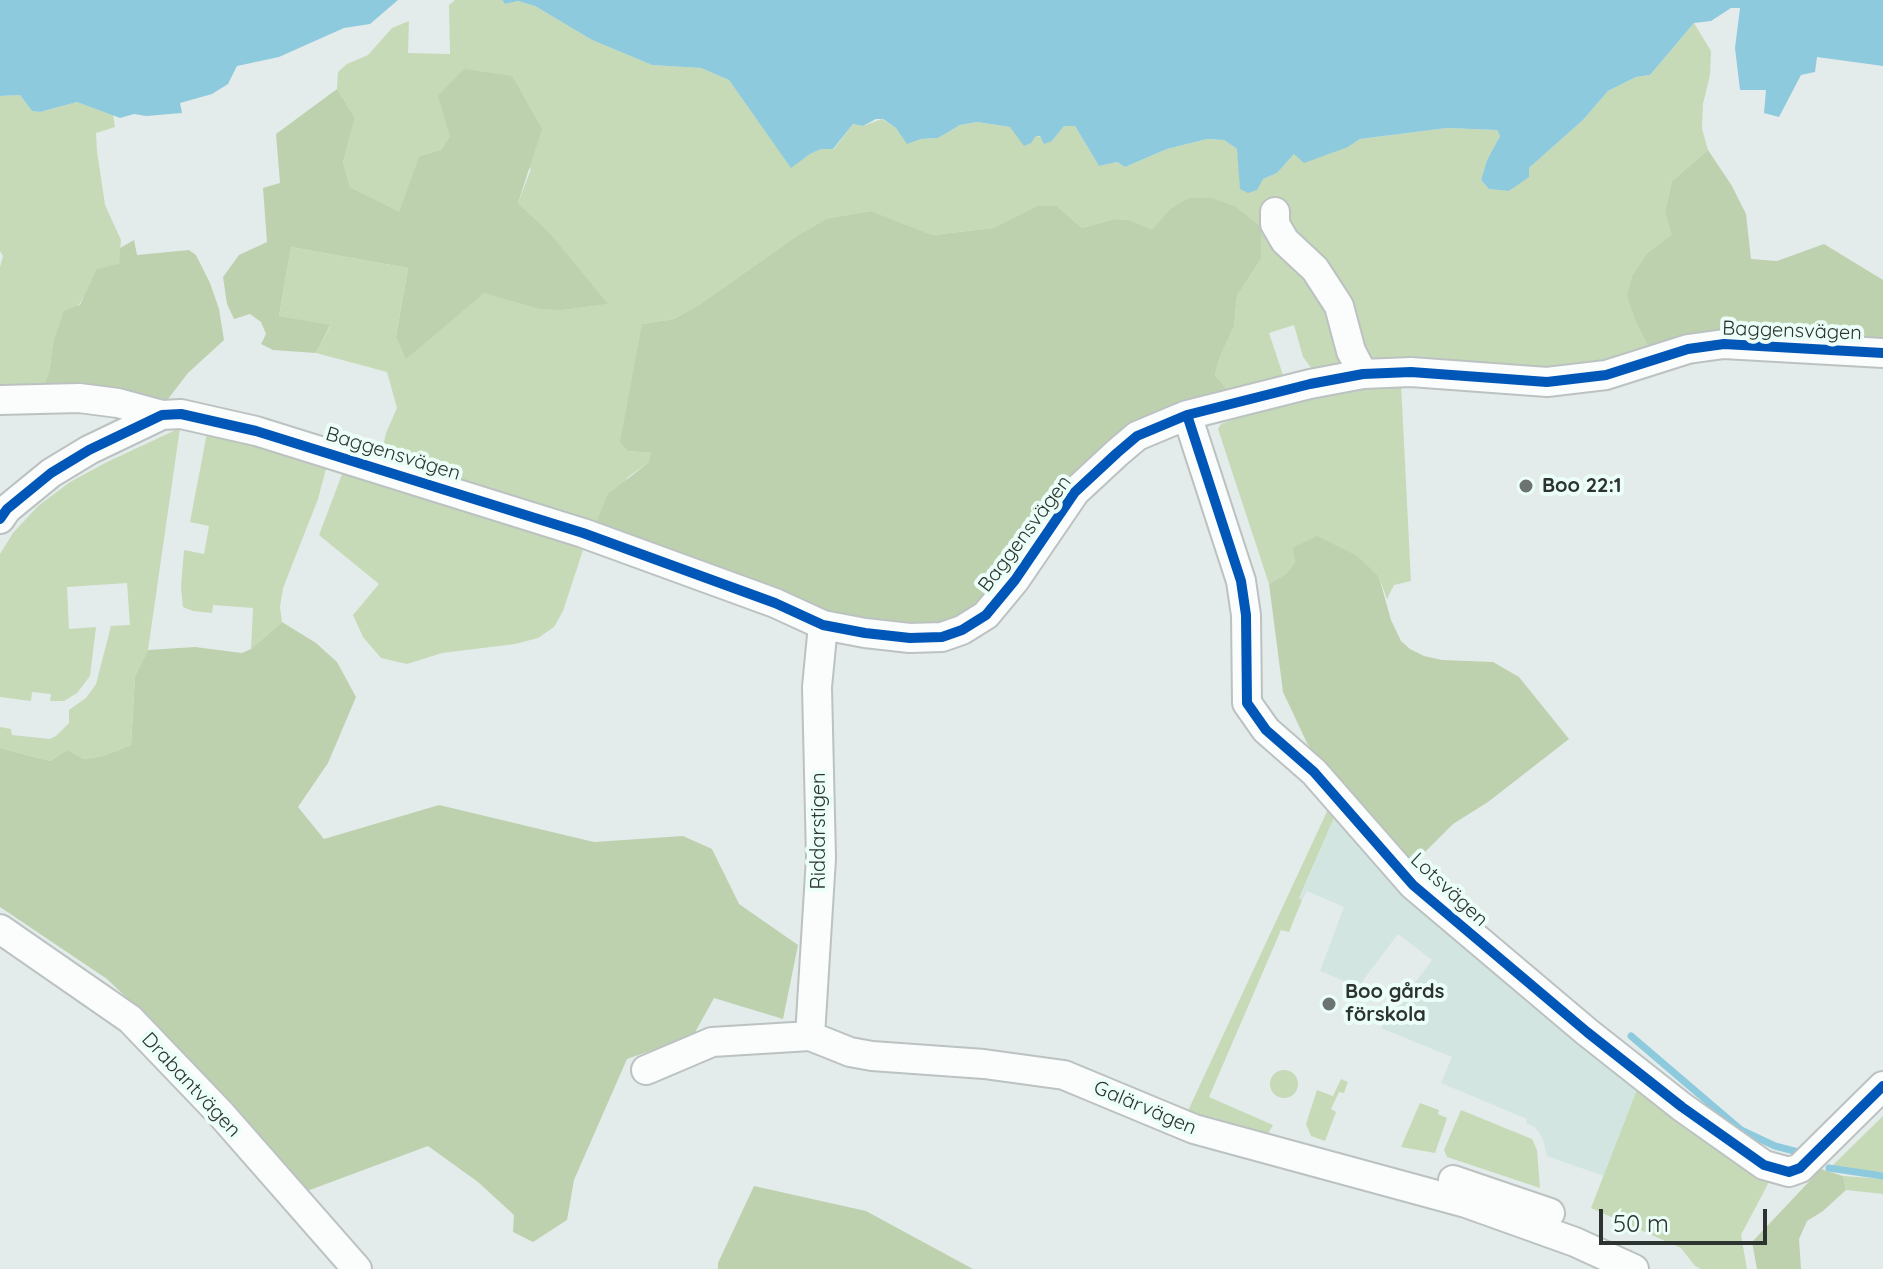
<!DOCTYPE html>
<meta charset="utf-8">
<style>
body{margin:0}
#map{position:relative;width:1883px;height:1269px;overflow:hidden;background:#e3ecea;font-family:Quicksand,sans-serif}
canvas{display:block}
.scale{position:absolute;left:1599px;top:1209px;width:168px;height:36px;box-sizing:border-box;border:4px solid #2c3331;border-top:0;padding-left:10px;font-size:24px;line-height:28px;white-space:nowrap;color:#2c3331;-webkit-text-stroke:6px #ecfef8;paint-order:stroke}
</style>
<div id="map">
<canvas width="1883" height="1269"></canvas>
<div class="scale">50 m</div>
</div>
<script>
const ctx = document.querySelector('canvas').getContext('2d');
ctx.lineJoin = 'round';
function fill(path, color) { ctx.fillStyle = color; ctx.fill(path, 'evenodd'); }
const poly = rows => new Path2D(rows.map(r => 'M' + r).join(''));
function strokePath(path, color, width, dash) { ctx.strokeStyle = color; ctx.lineWidth = width; ctx.lineCap = dash ? 'butt' : 'round'; ctx.setLineDash(dash || []); ctx.stroke(path); }
function drawText(font, color, halo, rows, align = 'center') {
  ctx.font = font + ' Quicksand,sans-serif'; ctx.lineWidth = 8; ctx.setLineDash([]); ctx.textBaseline = 'middle'; ctx.strokeStyle = halo; ctx.fillStyle = color; for (const [text, x, y, turn = 0] of rows) {
    ctx.save(); ctx.translate(x, y); ctx.rotate((+turn || 0) * Math.PI / 180); ctx.textAlign = isNaN(turn) ? turn : align; if (halo) ctx.strokeText(text, 0, 0); ctx.fillText(text, 0, 0); ctx.restore();
  }
}
fill(poly([
 [1336,813,1413,906,1638,1087,1604,1176,1547,1156,1543,1139,1535,1127,1526,1123,1527,1119,1441,1083,1452,1057,1381,1028,1432,960,1398,934,1358,987,1320,971,1344,907,1307,891,1302,900,1299,899]
]), '#d2e5e0');
fill(poly([
 [455,0,502,0,505,4,518,1,535,6,592,40,652,65,701,68,729,80,791,167,810,154,821,149,834,149,853,124,863,126,882,119,896,128,908,143,921,139,938,138,960,125,977,122,1010,127,1052,141,1064,126,1075,126,1099,166,1117,162,1125,167,1167,149,1207,139,1224,140,1237,149,1239,163,1263,179,1277,173,1294,154,1348,147,1360,139,1447,128,1497,130,1500,136,1487,160,1481,180,1489,189,1510,191,1529,168,1583,120,1608,91,1636,77,1650,75,1694,23,1711,51,1710,75,1703,104,1702,129,1708,150,1672,181,1665,212,1673,235,1647,253,1633,274,1657,351,1597,368,1318,377,1303,357,1294,325,1269,333,1285,381,1232,395,1215,375,1219,359,1234,326,1237,296,1261,259,1260,227,1169,210,1152,231,1129,220,1114,219,1082,228,1057,206,1037,206,993,228,933,235,869,211,827,220,795,237,702,303,674,319,642,324,628,451,651,453,648,463,628,477,593,530,457,485,452,477,431,475,394,464,382,451,386,433,397,408,387,372,316,353,330,326,279,316,291,247,408,268,396,336,484,293,564,310,607,304,549,232,518,203,531,169,450,136,441,150,419,156,399,213,350,187,343,162,355,118,337,89,338,72,347,64,368,55,392,28,409,21,408,53,450,54,449,5],
 [20,95,32,111,40,112,77,102,113,115,115,127,96,133,97,151,105,205,121,240,119,264,88,291,53,344,49,372,42,390,0,393,0,267,3,256,0,251,0,96],
 [1401,384,1411,581,1394,585,1387,599,1379,577,1294,548,1295,562,1287,573,1269,584,1218,429,1221,424,1284,401,1359,385],
 [180,428,148,650,135,676,131,745,103,756,84,759,67,750,50,761,0,748,0,727,11,729,12,735,50,739,56,736,69,723,69,710,86,698,96,684,111,626,130,625,127,583,67,587,69,629,96,627,90,676,77,693,64,701,50,701,51,694,32,692,31,701,0,697,0,554,13,533,38,506,70,482,107,462],
 [207,433,327,465,318,499,283,588,280,607,282,622,251,649,253,608,213,605,212,613,193,611,183,607,181,587,184,550,204,554,209,526,190,522],
 [344,469,585,544,563,611,554,627,538,638,515,644,442,653,407,664,381,658,363,637,353,615,379,584,319,535],
 [1330,805,1336,813,1299,898,1302,900,1289,932,1281,930,1209,1097,1273,1125,1265,1139,1186,1115],
 '1270 1084a14 14 0 1 1 28 0a14 14 0 1 1-28 0Z',
 [1341,1079,1348,1082,1344,1093,1339,1092,1331,1109,1336,1112,1325,1141,1311,1136,1306,1124,1317,1090,1333,1096],
 [1638,1087,1769,1182,1741,1235,1747,1269,1701,1269,1695,1266,1681,1248,1591,1208],
 [1420,1103,1439,1110,1438,1114,1447,1118,1435,1153,1401,1147],
 [1461,1110,1532,1139,1537,1150,1540,1188,1447,1157,1444,1150],
 [1883,1116,1883,1174,1840,1169,1833,1165],
 [1843,1176,1883,1179,1883,1194,1846,1190]
]), '#c6dab8');
fill(poly([
 [464,69,512,76,542,129,518,203,549,232,608,304,564,310,540,309,484,293,406,359,396,336,408,268,291,247,279,316,330,325,316,353,273,350,261,344,266,334,261,322,250,314,234,319,227,304,223,277,239,255,267,242,263,188,280,183,276,134,337,89,355,118,343,162,350,187,399,212,419,156,441,150,450,136,438,96],
 [1708,150,1732,186,1746,214,1751,259,1777,261,1824,244,1883,280,1883,344,1657,351,1648,345,1636,322,1627,296,1633,274,1647,253,1672,235,1665,212,1672,181],
 [1189,198,1212,198,1236,207,1261,227,1261,259,1237,296,1234,326,1219,359,1215,375,1232,395,1146,421,975,610,931,626,822,617,593,530,608,494,648,463,651,453,628,451,620,442,642,324,674,319,702,303,795,237,827,219,870,211,933,235,993,228,1037,206,1057,206,1082,228,1114,219,1129,220,1152,230,1169,210],
 [134,240,137,255,189,250,196,255,210,283,219,309,224,340,188,373,165,403,42,390,49,372,53,344,64,311,80,305,97,269,119,264,120,248],
 [1317,536,1357,556,1379,577,1391,620,1401,641,1410,649,1424,656,1442,660,1493,662,1519,677,1569,739,1488,802,1453,824,1425,852,1409,863,1384,829,1326,773,1307,743,1283,692,1269,584,1287,573,1295,562,1293,548],
 [282,622,316,643,337,662,356,697,328,763,298,807,324,839,439,805,594,842,683,836,712,849,739,904,798,945,783,1019,714,998,693,1036,627,1059,574,1180,567,1220,533,1242,513,1232,514,1215,478,1182,428,1146,307,1191,174,1043,107,979,0,907,0,748,50,761,67,750,84,759,103,756,131,745,135,676,148,650,195,647,242,653,251,649],
 [1821,1169,1843,1176,1846,1190,1823,1211,1807,1221,1799,1239,1801,1269,1757,1269,1752,1242],
 [754,1186,866,1211,973,1269,718,1269,718,1263]
]), '#bdd1af');
fill(poly([
 [0,0,398,0,370,24,344,28,279,57,237,66,228,84,212,94,180,103,182,113,146,116,134,114,120,118,77,102,40,112,32,111,20,95,0,96],
 [502,0,1883,0,1883,66,1817,57,1815,72,1801,75,1779,117,1764,113,1766,90,1740,90,1735,48,1740,8,1731,8,1711,21,1694,23,1650,75,1636,77,1608,91,1583,120,1529,168,1529,177,1509,191,1489,189,1481,180,1487,160,1500,136,1497,130,1447,128,1360,139,1348,147,1304,163,1294,154,1277,173,1263,179,1257,190,1248,193,1240,189,1237,149,1224,140,1207,139,1167,149,1125,167,1117,162,1099,166,1075,126,1064,126,1052,141,1044,144,1040,136,1036,136,1031,143,1024,146,1010,127,977,122,960,125,938,138,921,139,907,144,896,128,883,119,876,119,863,126,853,124,833,149,821,149,810,154,791,168,729,80,701,68,652,65,592,40,535,6,518,1,505,4]
]), '#8ecadd');
strokePath(poly([
 [1631,1036,1741,1130,1775,1146,1798,1152],
 [1829,1168,1883,1176]
]), '#8ecadd', 7);
const minor = poly([
 [1275,212,1275,224,1285,241,1315,269,1339,306,1351,351,1363,374],
 [0,400,79,398,118,403,162,415],
 [1187,415,1241,581,1246,615,1247,703,1266,730,1314,772,1413,885,1587,1032,1682,1107,1764,1165,1789,1172,1800,1168,1883,1086],
 [0,519,7,509,51,473,89,450,162,415,181,414,256,431,583,533,775,603,823,625,865,633,910,638,942,637,962,630,986,615,1015,580,1075,492,1117,453,1137,436,1187,415,1310,384,1363,374,1411,372,1547,382,1606,375,1688,349,1724,344,1883,353],
 [0,929,130,1019,221,1114,357,1269],
 [810,1036,821,858,817,687,823,625],
 [646,1070,712,1042,810,1036,850,1052,872,1056,984,1064,1064,1075,1194,1129,1466,1203,1575,1242,1634,1269],
 [1453,1180,1550,1213]
]);
strokePath(minor, '#bbc2c1', 32);
strokePath(minor, '#fbfcfc', 28);
strokePath(poly([
 [1187,415,1241,581,1246,615,1247,703,1266,730,1314,772,1413,885,1587,1032,1682,1107,1764,1165,1789,1172,1800,1168,1883,1086],
 [0,519,7,509,51,473,89,450,162,415,181,414,256,431,583,533,775,603,823,625,865,633,910,638,942,637,962,630,986,615,1015,580,1075,492,1117,453,1137,436,1187,415,1310,384,1363,374,1411,372,1547,382,1606,375,1688,349,1724,344,1883,353]
]), '#0057b8', 10);
for (const [x, y, r, color] of [
 [1526,486,8,"#6c7472"],
 [1329,1004,8,"#6c7472"]
]) { const dot = new Path2D(); dot.arc(x, y, r, 0, 2 * Math.PI); ctx.fillStyle = color; ctx.fill(dot); strokePath(dot, '#ecfef8', 3); }
drawText('20px', '#2c3331', '#ecfef8', [
 ["Baggensvägen",1792,331,2],
 ["Baggensvägen",393,454,17],
 ["Baggensvägen",1025,534,-53],
 ["Riddarstigen",819,831,-90],
 ["Lotsvägen",1449,890,43],
 ["Drabantvägen",191,1085,47],
 ["Galärvägen",1145,1108,23]
]);
drawText('bold 20px', '#2c3331', '#ecfef8', [
 ["Boo 22:1",1542,486],
 ["Boo gårds",1345,992],
 ["förskola",1345,1015]
], 'left');
</script>
